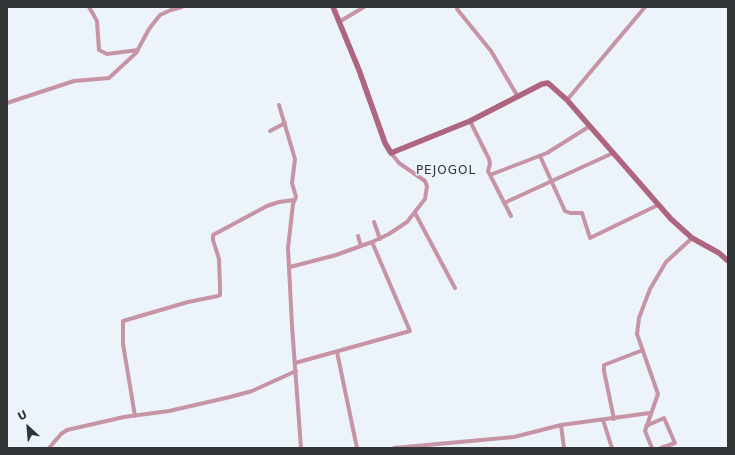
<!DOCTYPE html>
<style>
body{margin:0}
#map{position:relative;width:735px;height:455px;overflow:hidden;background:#ecf3fb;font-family:"DejaVu Sans",sans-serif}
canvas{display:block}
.frame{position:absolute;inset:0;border:8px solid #313437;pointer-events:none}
.north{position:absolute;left:8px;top:407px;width:40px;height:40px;-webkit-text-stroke:3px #ecf3fb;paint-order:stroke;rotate:334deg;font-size:11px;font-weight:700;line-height:16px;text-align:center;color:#313437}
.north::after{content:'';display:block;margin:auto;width:14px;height:18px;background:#313437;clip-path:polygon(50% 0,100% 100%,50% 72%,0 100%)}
</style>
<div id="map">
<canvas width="735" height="455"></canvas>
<div class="frame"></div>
<div class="north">U</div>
</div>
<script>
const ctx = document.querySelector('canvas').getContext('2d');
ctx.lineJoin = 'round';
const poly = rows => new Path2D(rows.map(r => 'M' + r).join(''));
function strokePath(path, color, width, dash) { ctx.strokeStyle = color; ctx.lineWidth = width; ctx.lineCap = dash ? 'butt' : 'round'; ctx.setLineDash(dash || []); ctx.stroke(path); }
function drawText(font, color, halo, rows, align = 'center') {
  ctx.font = font + ' "DejaVu Sans",sans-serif'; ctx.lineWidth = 3; ctx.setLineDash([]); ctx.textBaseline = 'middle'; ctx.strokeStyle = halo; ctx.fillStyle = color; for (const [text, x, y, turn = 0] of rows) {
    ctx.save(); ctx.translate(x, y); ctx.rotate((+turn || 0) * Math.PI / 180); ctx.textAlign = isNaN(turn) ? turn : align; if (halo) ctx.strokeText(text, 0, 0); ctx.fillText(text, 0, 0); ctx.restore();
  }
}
strokePath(poly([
 [89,7,97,21,99,50,107,54,138,50],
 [458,7,457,9,491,51,518,97],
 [339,22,364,7],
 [567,100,645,7],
 [7,103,74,81,109,78,136,53,149,29,160,15,171,10,182,7],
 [279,105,295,159,292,183,296,197,293,204,288,248,292,326,301,448],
 [470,121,489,159,490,164,488,171,511,216],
 [270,131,285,123],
 [540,156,565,211,570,213,582,213,590,238,658,205],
 [490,175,547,153,590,126],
 [504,203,613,153],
 [415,213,455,288],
 [374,222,380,239],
 [358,236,361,246],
 [290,267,336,255,372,242,389,234,407,222,425,199,427,186,425,181,399,163,391,153],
 [337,352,357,448],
 [295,363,410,331,372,242],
 [135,416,123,344,123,321,188,302,218,296,220,295,220,287,219,259,213,240,213,235,267,206,279,202,294,200],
 [614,419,604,371,604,365,643,350],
 [603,420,612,448],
 [561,425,564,448],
 [646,426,664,418,675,443,661,448],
 [49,448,61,434,67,430,124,417,169,411,230,397,252,391,296,371],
 [394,448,514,437,561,425,650,413],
 [652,448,645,431,658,394,637,334,639,318,650,289,666,262,692,238]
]), '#c794a5', 4);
strokePath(poly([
 [333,7,359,70,385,143,391,153,470,121,542,84,548,83,567,100,671,219,692,238,719,253,728,261]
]), '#ae657f', 5.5);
ctx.letterSpacing = '1px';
drawText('12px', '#313437', '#ecf3fb', [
 ["PEJOGOL",446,171]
]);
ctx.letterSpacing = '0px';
</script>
